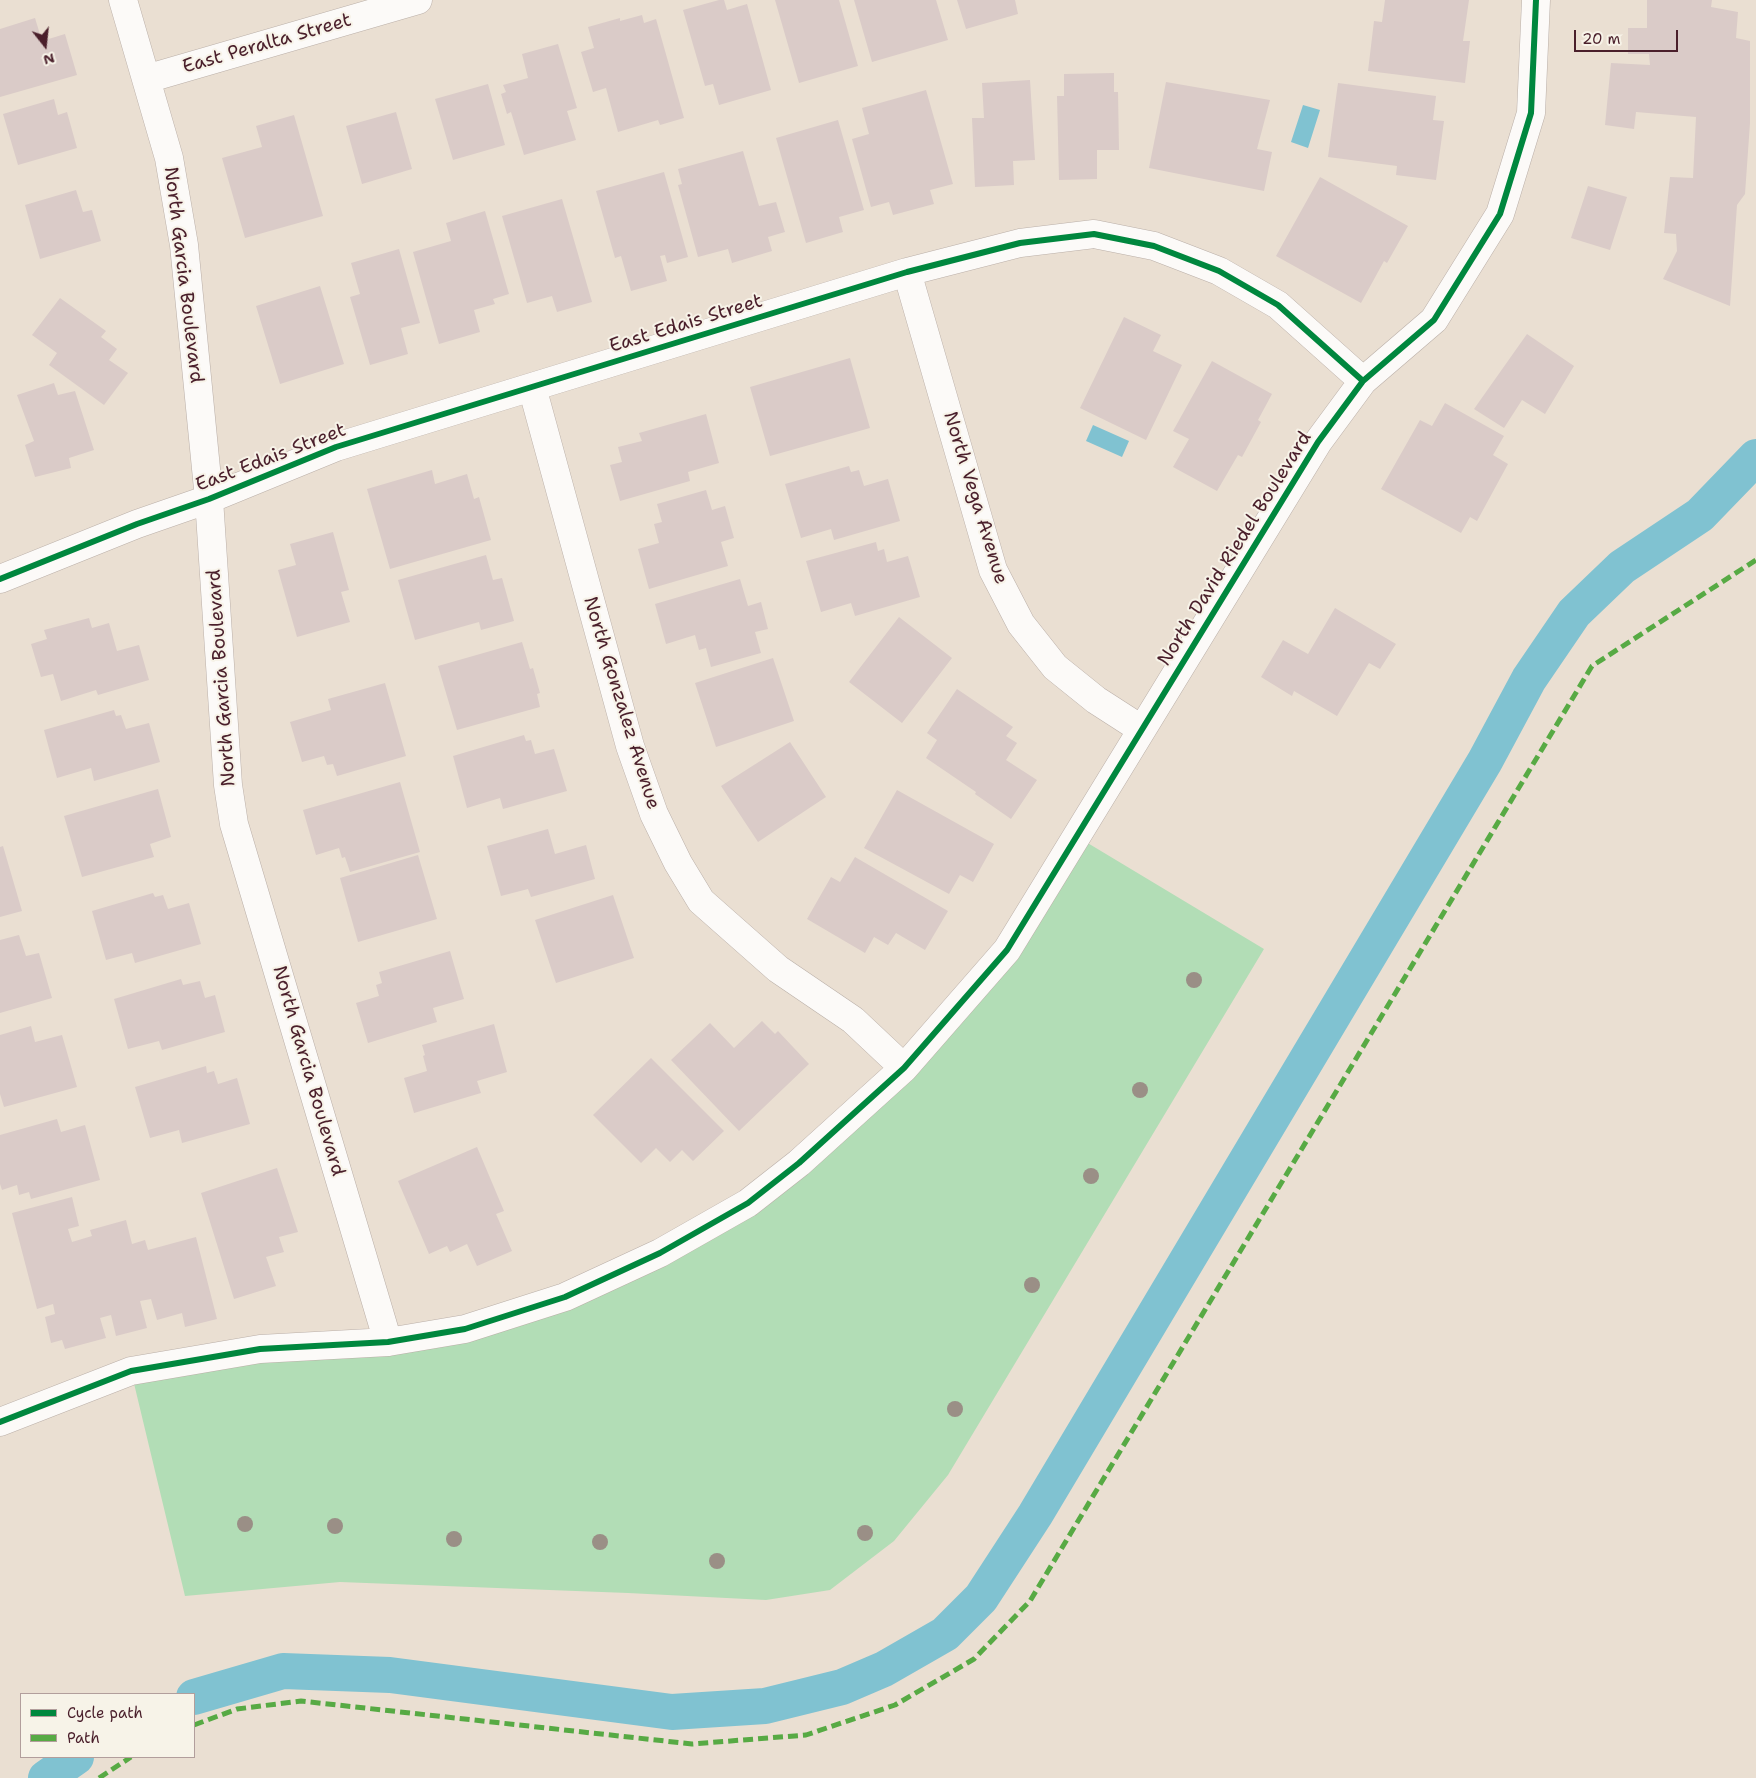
<!DOCTYPE html>
<style>
body{margin:0}
#map{position:relative;width:1756px;height:1778px;overflow:hidden;background:#eadfd2;font-family:"Shantell Sans",sans-serif}
canvas{display:block}
.legend{position:absolute;left:20px;top:1693px;width:175px;height:65px;box-sizing:border-box;background:#f7f3e8;border:1px solid #b29e9c;margin:0;padding:6px 9px;list-style:none;font-size:15px;color:#4a1f2b}
.legend li{display:flex;align-items:center;gap:10px;height:25px}
.legend b{width:25px;border:1px solid #b29e9c}
.north{position:absolute;left:20px;top:20px;width:50px;height:50px;-webkit-text-stroke:4px #f7f3e8;paint-order:stroke;rotate:164deg;font-size:14px;font-weight:700;line-height:20px;text-align:center;color:#4a1f2b}
.north::after{content:'';display:block;margin:auto;width:18px;height:22px;background:#4a1f2b;clip-path:polygon(50% 0,100% 100%,50% 72%,0 100%)}
.scale{position:absolute;left:1574px;top:30px;width:104px;height:22px;box-sizing:border-box;border:2px solid #4a1f2b;border-top:0;padding-left:6px;font-size:15px;line-height:18px;white-space:nowrap;color:#4a1f2b;-webkit-text-stroke:4px #f7f3e8;paint-order:stroke}
</style>
<div id="map">
<canvas width="1756" height="1778"></canvas>
<ul class="legend">
<li><b style="height:6px;background:#00873e"></b>Cycle path</li>
<li><b style="height:6px;background:#57aa44"></b>Path</li>
</ul>
<div class="north">N</div>
<div class="scale">20 m</div>
</div>
<script>
const ctx = document.querySelector('canvas').getContext('2d');
ctx.lineJoin = 'round';
function fill(path, color) { ctx.fillStyle = color; ctx.fill(path, 'evenodd'); }
const poly = rows => new Path2D(rows.map(r => 'M' + r).join(''));
function strokePath(path, color, width, dash) { ctx.strokeStyle = color; ctx.lineWidth = width; ctx.lineCap = dash ? 'butt' : 'round'; ctx.setLineDash(dash || []); ctx.stroke(path); }
function drawText(font, color, halo, rows, align = 'center') {
  ctx.font = font + ' "Shantell Sans",sans-serif'; ctx.lineWidth = 4; ctx.setLineDash([]); ctx.textBaseline = 'middle'; ctx.strokeStyle = halo; ctx.fillStyle = color; for (const [text, x, y, turn = 0] of rows) {
    ctx.save(); ctx.translate(x, y); ctx.rotate((+turn || 0) * Math.PI / 180); ctx.textAlign = isNaN(turn) ? turn : align; if (halo) ctx.strokeText(text, 0, 0); ctx.fillText(text, 0, 0); ctx.restore();
  }
}
fill(poly([
 [1076,836,1264,949,948,1475,894,1541,830,1590,766,1600,628,1593,340,1582,185,1596,131,1371,388,1342,660,1253,904,1068]
]), '#b2ddb6');
fill(poly([
 [1303,105,1320,110,1308,148,1291,142],
 [1093,425,1129,441,1122,457,1086,441]
]), '#80c2d1');
strokePath(poly([
 [194,1697,283,1671,390,1675,672,1712,765,1706,842,1687,884,1669,945,1634,981,1598,1035,1515,1485,761,1529,679,1574,613,1622,567,1700,515,1756,457],
 [46,1778,76,1757]
]), '#80c2d1', 36);
fill(poly([
 [719,0,724,0,727,10,747,4,771,90,719,105,713,84,705,86,683,10],
 [775,0,839,0,858,66,799,83],
 [854,0,936,0,948,40,872,62],
 [957,0,1015,0,1018,14,966,29],
 [1385,0,1469,0,1463,41,1470,41,1465,83,1368,71,1374,21,1382,22],
 [1647,0,1712,0,1711,7,1738,12,1736,38,1750,41,1750,123,1745,194,1737,205,1730,306,1663,279,1677,251,1676,234,1664,233,1670,177,1693,178,1696,117,1636,112,1634,129,1605,125,1611,63,1650,65,1649,54,1628,54,1628,28,1647,28],
 [642,15,644,23,656,19,684,118,660,125,658,120,618,132,606,88,593,92,581,52,594,48,588,27,620,18,620,21],
 [35,18,42,41,65,34,77,75,0,97,0,29],
 [558,44,577,108,567,111,576,140,524,155,511,112,507,114,501,94,506,92,503,85,528,78,522,54],
 [1114,73,1114,92,1118,92,1119,150,1097,150,1097,179,1059,180,1057,96,1064,96,1064,74],
 [1030,80,1035,160,1013,161,1014,185,975,187,972,118,984,118,982,83],
 [1166,82,1270,100,1257,149,1272,152,1264,191,1149,168],
 [1338,83,1436,96,1433,120,1444,121,1436,180,1396,175,1397,166,1328,157],
 [488,84,505,145,453,160,435,99],
 [926,90,953,184,930,190,934,204,893,215,889,202,871,207,852,139,869,134,862,108],
 [54,99,58,115,67,112,77,148,18,165,3,114],
 [396,112,412,169,362,184,346,126],
 [294,115,323,216,245,238,222,158,262,147,256,126],
 [838,120,864,210,839,217,843,232,806,243,776,138],
 [743,151,759,206,776,202,785,232,768,237,772,251,732,263,728,249,698,257,678,185,682,184,678,169],
 [664,172,688,257,667,263,665,255,660,256,667,281,631,291,621,256,615,258,596,191],
 [1320,177,1408,226,1387,263,1384,261,1361,303,1276,256],
 [1588,186,1627,197,1610,250,1571,238],
 [76,190,83,212,92,210,101,241,40,259,25,205],
 [562,199,592,302,557,312,552,296,527,303,502,216],
 [485,211,509,294,493,299,495,304,474,310,480,332,439,344,413,252,451,241,446,223],
 [399,249,420,323,401,328,408,354,370,365,350,297,360,294,351,263],
 [320,286,344,364,280,384,256,306],
 [60,298,106,331,101,337,117,349,109,360,128,373,104,405,49,365,57,353,32,335],
 [1124,317,1161,335,1153,351,1182,365,1146,440,1080,408],
 [1527,334,1574,366,1545,414,1522,400,1504,428,1474,409],
 [850,358,870,428,770,456,750,387],
 [1212,361,1272,394,1258,420,1261,422,1242,457,1238,455,1217,491,1173,467,1189,439,1173,431],
 [54,383,58,395,75,391,94,450,69,458,71,468,35,477,25,445,34,441,17,395],
 [1445,403,1504,436,1493,455,1508,464,1477,521,1470,517,1461,533,1381,489,1420,420,1432,426],
 [706,414,719,463,688,472,690,481,620,501,610,465,622,462,618,447,642,441,639,433],
 [849,466,851,472,859,470,864,486,888,479,900,521,834,540,831,529,801,538,785,484],
 [432,470,435,484,467,474,474,499,479,497,491,540,390,569,367,489],
 [706,490,712,510,725,506,734,538,721,542,728,566,649,589,638,549,659,543,654,524,662,522,657,504],
 [333,532,349,590,341,592,350,622,297,637,278,570,296,565,290,544],
 [876,542,878,551,884,549,887,562,908,556,920,597,855,616,851,603,821,612,806,561],
 [486,555,493,580,502,578,514,621,481,630,479,622,415,640,398,580],
 [740,579,748,606,761,602,768,629,755,632,761,653,711,667,706,648,699,650,695,635,666,644,655,604],
 [1335,608,1396,644,1380,669,1369,663,1337,716,1294,691,1292,696,1261,677,1283,640,1308,654],
 [899,617,952,658,902,723,849,682],
 [89,618,92,628,109,623,117,651,139,645,149,680,98,695,96,690,61,701,53,674,41,677,31,644,47,639,44,630],
 [522,642,530,669,533,668,540,693,537,694,540,707,457,730,438,666],
 [773,658,794,721,716,747,695,683],
 [385,683,406,756,337,776,333,764,327,765,324,756,302,762,290,722,331,710,328,699],
 [957,689,1013,727,1006,736,1017,743,1006,760,1037,780,1011,819,975,794,976,792,926,758,937,740,927,733],
 [114,710,116,716,121,715,126,729,149,723,160,762,94,781,91,768,57,778,44,730],
 [524,735,526,741,531,740,535,754,554,749,567,791,503,809,500,798,467,808,453,756],
 [790,742,826,797,758,842,721,786],
 [400,782,420,852,350,872,345,857,342,858,339,848,316,855,303,810],
 [158,789,171,837,150,844,154,857,82,877,64,816],
 [897,790,994,844,973,882,960,875,949,894,864,848],
 [548,829,555,854,586,845,595,879,531,897,528,889,501,896,487,846],
 [3,846,22,911,0,917,0,847],
 [418,855,437,919,358,942,340,878],
 [855,857,948,911,925,950,896,933,888,945,874,937,865,953,807,919,831,877,840,882],
 [153,893,155,897,163,895,168,909,189,903,201,944,135,963,132,953,106,960,92,911],
 [613,895,634,958,556,983,535,920],
 [19,935,26,956,39,953,52,998,0,1013,0,940],
 [450,951,464,999,433,1008,437,1022,368,1043,356,1003,379,996,376,985,382,983,379,972],
 [181,979,183,985,200,981,205,998,215,995,225,1032,162,1050,159,1041,128,1049,114,999],
 [762,1021,775,1034,778,1031,809,1064,739,1131,671,1060,710,1023,734,1048],
 [494,1024,507,1072,477,1081,481,1093,414,1113,404,1078,427,1071,423,1056,425,1055,422,1045],
 [31,1026,35,1042,62,1035,77,1087,4,1107,0,1094,0,1035],
 [651,1058,724,1131,693,1161,682,1150,670,1162,656,1148,641,1163,593,1115],
 [206,1066,207,1073,214,1071,218,1084,237,1078,250,1124,182,1143,179,1130,150,1138,135,1087],
 [57,1119,61,1132,85,1125,100,1180,31,1199,29,1192,19,1195,17,1185,2,1190,0,1184,0,1135],
 [477,1147,504,1211,496,1214,512,1251,477,1266,467,1244,450,1252,447,1246,429,1254,398,1181],
 [277,1168,298,1232,279,1237,284,1252,266,1257,276,1286,234,1299,201,1193],
 [72,1197,79,1226,68,1229,72,1242,92,1236,90,1230,126,1220,132,1244,145,1240,148,1250,196,1237,217,1319,185,1327,182,1313,157,1320,151,1299,140,1301,147,1328,116,1336,111,1315,100,1318,106,1338,65,1349,62,1340,51,1343,45,1317,55,1314,53,1304,37,1309,12,1213]
]), '#dacbc8');
const minor = poly([
 [123,0,169,158,184,245,209,499,228,785,234,824,388,1342],
 [146,79,418,0],
 [907,272,993,570,1021,624,1055,667,1096,700,1141,729],
 [532,387,630,746,654,814,678,863,701,901,778,969,853,1020,904,1068],
 [0,579,137,524,209,499,336,447,907,272,1020,243,1094,234,1154,246,1219,271,1278,305,1363,381],
 [0,1422,131,1371,260,1349,388,1342,465,1329,565,1297,660,1253,748,1203,799,1163,904,1068,1007,950,1318,442,1363,381,1434,320,1500,214,1531,113,1536,0]
]);
strokePath(minor, '#baafa8', 29);
strokePath(minor, '#fcfaf8', 28);
strokePath(poly([
 [194,1725,237,1709,301,1701,692,1744,806,1735,895,1705,974,1659,1030,1601,1592,666,1756,560],
 [99,1778,131,1757]
]), '#57aa44', 5, [10, 5]);
strokePath(poly([
 [0,579,137,524,209,499,336,447,907,272,1020,243,1094,234,1154,246,1219,271,1278,305,1363,381],
 [0,1422,131,1371,260,1349,388,1342,465,1329,565,1297,660,1253,748,1203,799,1163,904,1068,1007,950,1318,442,1363,381,1434,320,1500,214,1531,113,1536,0]
]), '#00873e', 6);
ctx.fillStyle = '#9a8f86';
for (const [x, y] of [
 [1194,980],
 [1140,1090],
 [1091,1176],
 [1032,1285],
 [955,1409],
 [245,1524],
 [335,1526],
 [865,1533],
 [454,1539],
 [600,1542],
 [717,1561]
]) { ctx.beginPath(); ctx.arc(x, y, 8, 0, 2 * Math.PI); ctx.fill(); }
drawText('19px', '#4a1f2b', '#f7f3e8', [
 ["East Peralta Street",267,44,-16],
 ["North Garcia Boulevard",183,275,83],
 ["East Edais Street",686,324,-17],
 ["East Edais Street",271,458,-21],
 ["North Vega Avenue",975,498,73],
 ["North David Riedel Boulevard",1235,549,-58],
 ["North Garcia Boulevard",222,678,-94],
 ["North Gonzalez Avenue",621,703,73],
 ["North Garcia Boulevard",308,1071,74]
]);
</script>
